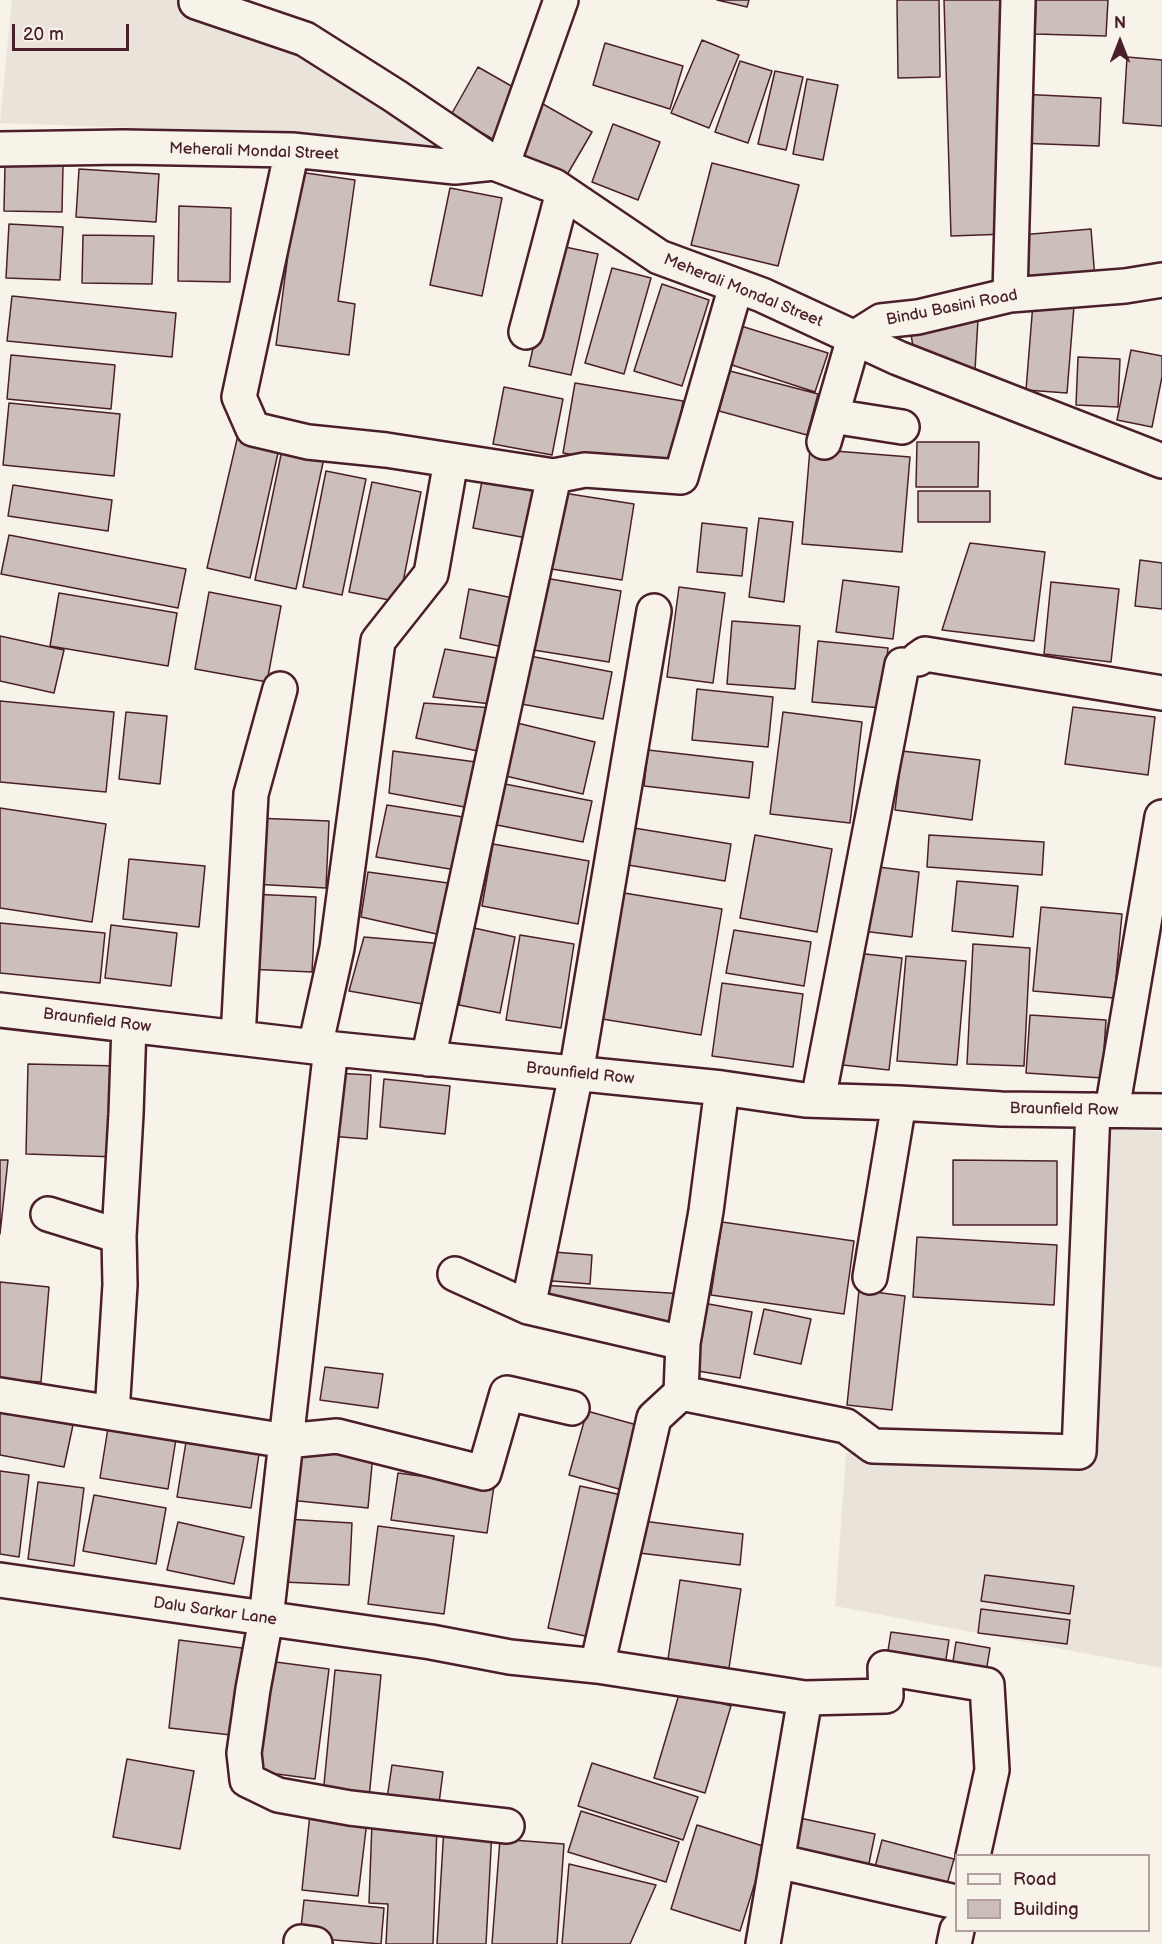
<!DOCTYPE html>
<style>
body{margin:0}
#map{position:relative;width:1162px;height:1944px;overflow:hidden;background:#f7f3e8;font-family:"Balsamiq Sans",sans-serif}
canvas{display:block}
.legend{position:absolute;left:955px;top:1854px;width:195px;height:78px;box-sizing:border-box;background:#f7f3e8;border:2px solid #b29e9c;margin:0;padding:8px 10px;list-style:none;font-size:18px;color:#4a1f2b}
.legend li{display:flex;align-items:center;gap:12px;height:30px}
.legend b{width:30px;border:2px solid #b29e9c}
.north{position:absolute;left:1090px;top:12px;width:60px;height:60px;-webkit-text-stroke:4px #f7f3e8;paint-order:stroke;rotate:0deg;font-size:16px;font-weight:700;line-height:24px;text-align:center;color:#4a1f2b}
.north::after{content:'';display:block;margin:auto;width:21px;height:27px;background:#4a1f2b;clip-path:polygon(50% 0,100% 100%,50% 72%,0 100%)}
.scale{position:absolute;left:12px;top:24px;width:117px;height:27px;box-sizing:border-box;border:3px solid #4a1f2b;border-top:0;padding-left:8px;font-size:18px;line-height:21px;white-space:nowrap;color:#4a1f2b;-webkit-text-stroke:4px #f7f3e8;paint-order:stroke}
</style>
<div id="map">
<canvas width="1162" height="1944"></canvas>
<ul class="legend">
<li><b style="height:8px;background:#f7f3e8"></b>Road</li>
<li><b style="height:16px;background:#ccbfb9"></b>Building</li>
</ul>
<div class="north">N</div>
<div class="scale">20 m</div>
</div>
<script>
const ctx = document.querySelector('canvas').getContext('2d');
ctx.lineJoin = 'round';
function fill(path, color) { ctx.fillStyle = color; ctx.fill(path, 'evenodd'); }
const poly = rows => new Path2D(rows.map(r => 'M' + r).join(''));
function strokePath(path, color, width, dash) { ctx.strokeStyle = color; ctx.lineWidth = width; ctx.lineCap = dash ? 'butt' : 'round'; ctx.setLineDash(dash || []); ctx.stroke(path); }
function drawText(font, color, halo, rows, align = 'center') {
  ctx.font = font + ' "Balsamiq Sans",sans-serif'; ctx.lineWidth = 6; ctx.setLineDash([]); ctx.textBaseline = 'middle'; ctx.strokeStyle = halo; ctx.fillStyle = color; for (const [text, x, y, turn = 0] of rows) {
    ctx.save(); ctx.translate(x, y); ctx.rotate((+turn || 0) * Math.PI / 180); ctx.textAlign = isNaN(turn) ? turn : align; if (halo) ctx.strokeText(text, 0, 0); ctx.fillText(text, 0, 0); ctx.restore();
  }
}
fill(poly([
 [12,0,180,0,180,9,309,49,444,147,329,135,0,123],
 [1100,1129,1162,1131,1162,1668,835,1606,846,1453,1089,1462]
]), '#eae3da');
const building = poly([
 [717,0,749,0,747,7,717,0],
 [897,0,939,0,940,77,898,78,897,0],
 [944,0,1001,0,1007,234,951,236,944,0],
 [1036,0,1108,0,1106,36,1035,34,1036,0],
 [702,40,739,55,709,128,671,113,702,40],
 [605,43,683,66,670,109,593,85,605,43],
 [1127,57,1162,60,1162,126,1123,123,1127,57],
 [740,61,772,71,748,143,715,132,740,61],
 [478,67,592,132,564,180,451,115,478,67],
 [775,71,803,77,786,150,758,144,775,71],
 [807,79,838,85,823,160,793,154,807,79],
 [1019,94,1101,98,1099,146,1017,143,1019,94],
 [613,124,660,142,638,200,592,182,613,124],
 [712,163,799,185,778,266,691,245,712,163],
 [5,164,63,165,62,212,4,211,5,164],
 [79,169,159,174,156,222,76,217,79,169],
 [299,172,355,180,338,301,355,304,349,355,276,345,299,172],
 [450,188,502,198,482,296,430,285,450,188],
 [179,206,231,208,230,282,178,281,179,206],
 [9,224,63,227,60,280,6,278,9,224],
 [1091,229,1095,279,1024,285,1020,235,1091,229],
 [83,235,154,236,152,284,82,283,83,235],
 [556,245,598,254,571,375,529,366,556,245],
 [612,268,651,278,624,374,585,363,612,268],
 [662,284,709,300,682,386,634,371,662,284],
 [12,296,176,313,172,357,7,341,12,296],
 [1033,303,1074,306,1067,393,1026,390,1033,303],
 [978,319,975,370,913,347,910,327,978,319],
 [741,326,828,353,815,392,729,364,741,326],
 [1131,350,1162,356,1162,377,1152,427,1117,420,1131,350],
 [11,355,115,365,111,409,7,399,11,355],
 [1078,357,1120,359,1118,407,1076,405,1078,357],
 [730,371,818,394,807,435,719,411,730,371],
 [575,383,683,401,671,471,563,453,575,383],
 [504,387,563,399,552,455,493,444,504,387],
 [9,403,120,414,114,476,3,465,9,403],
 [238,435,280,444,250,578,207,568,238,435],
 [917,442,979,442,978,487,916,487,917,442],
 [810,449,910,457,902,552,802,544,810,449],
 [282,450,324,458,296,589,255,580,282,450],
 [326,471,366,479,342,595,303,587,326,471],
 [482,481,541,490,532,539,473,528,482,481],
 [372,482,421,492,399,602,349,592,372,482],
 [13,485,112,500,108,531,8,516,13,485],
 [918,491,990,491,990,522,918,522,918,491],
 [557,492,634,504,622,580,545,568,557,492],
 [759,518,793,522,784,602,749,597,759,518],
 [702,523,747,528,742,576,697,572,702,523],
 [9,535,186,569,178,608,1,574,9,535],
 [970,543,1045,552,1034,641,942,630,970,543],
 [1140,560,1162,563,1162,609,1135,606,1140,560],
 [539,577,621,591,609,662,527,649,539,577],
 [843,580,899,587,893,639,836,632,843,580],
 [1051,582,1119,589,1111,662,1044,654,1051,582],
 [679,587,725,593,713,683,667,677,679,587],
 [469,589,518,599,508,648,460,638,469,589],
 [209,592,281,606,267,682,195,669,209,592],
 [59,593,177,613,168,666,50,646,59,593],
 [732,621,800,626,795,689,727,684,732,621],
 [0,636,64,650,54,693,0,681,0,636],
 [818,641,888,648,882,708,812,702,818,641],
 [445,649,508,660,499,705,433,697,445,649],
 [525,655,612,672,603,719,516,703,525,655],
 [697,689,773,697,768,747,692,740,697,689],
 [0,701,114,712,106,792,0,782,0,701],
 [424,703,493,708,487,753,416,738,424,703],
 [1073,707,1155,717,1148,775,1065,764,1073,707],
 [126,712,167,716,160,784,119,779,126,712],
 [783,712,862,722,850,823,770,814,783,712],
 [509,721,595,742,583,794,497,774,509,721],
 [648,750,753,762,749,798,644,786,648,750],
 [393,751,476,762,470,808,389,793,393,751],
 [902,751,980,760,972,820,895,810,902,751],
 [505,784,592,801,583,842,497,825,505,784],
 [387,805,463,817,456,870,376,857,387,805],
 [0,808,106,824,92,922,0,908,0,808],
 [255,818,329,821,326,888,252,884,255,818],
 [628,827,731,844,725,881,622,864,628,827],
 [755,835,832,849,817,932,740,918,755,835],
 [929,835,1044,842,1042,875,927,867,929,835],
 [493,844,589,861,578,924,482,906,493,844],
 [129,859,205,866,199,927,123,919,129,859],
 [870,866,919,872,912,937,862,931,870,866],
 [368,872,448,883,441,935,361,917,368,872],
 [957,881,1018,886,1013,937,952,931,957,881],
 [618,892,722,909,701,1035,596,1018,618,892],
 [250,894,316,897,312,972,246,969,250,894],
 [1041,907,1122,914,1114,998,1033,991,1041,907],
 [0,923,105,933,100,983,0,973,0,923],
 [111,925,177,933,171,986,105,978,111,925],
 [474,928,515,937,500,1013,459,1005,474,928],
 [734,930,811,942,804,986,726,973,734,930],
 [520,935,574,944,561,1028,506,1020,520,935],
 [364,937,444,944,434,1006,349,991,364,937],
 [973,944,1030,948,1024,1066,967,1064,973,944],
 [856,953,902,958,889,1070,843,1065,856,953],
 [906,956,966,961,957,1065,897,1061,906,956],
 [722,983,803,994,793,1067,712,1056,722,983],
 [1030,1015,1106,1020,1102,1078,1026,1073,1030,1015],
 [28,1064,120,1066,117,1157,26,1154,28,1064],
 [334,1073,371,1075,367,1139,329,1136,334,1073],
 [384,1079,450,1086,445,1134,380,1127,384,1079],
 [0,1160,8,1160,0,1234,0,1160],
 [953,1160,1057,1161,1057,1225,953,1225,953,1160],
 [722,1222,854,1241,844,1314,711,1295,722,1222],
 [917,1237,1057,1245,1054,1305,913,1297,917,1237],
 [541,1251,592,1255,590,1284,540,1280,541,1251],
 [0,1282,49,1287,41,1382,0,1379,0,1282],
 [541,1285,685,1294,677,1335,539,1307,541,1285],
 [859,1290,905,1296,892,1410,847,1405,859,1290],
 [698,1302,752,1312,740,1378,686,1369,698,1302],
 [764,1309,811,1319,801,1364,754,1354,764,1309],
 [325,1367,383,1374,378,1408,320,1400,325,1367],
 [587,1411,651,1429,633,1493,569,1475,587,1411],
 [0,1412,73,1425,64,1467,0,1455,0,1412],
 [108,1428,176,1439,168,1489,100,1478,108,1428],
 [186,1442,259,1454,251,1508,177,1497,186,1442],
 [295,1446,373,1454,368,1508,289,1500,295,1446],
 [0,1471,29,1475,19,1557,0,1554,0,1471],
 [398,1473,494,1486,487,1533,391,1520,398,1473],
 [38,1482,84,1488,74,1566,28,1559,38,1482],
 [580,1486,631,1497,599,1639,548,1628,580,1486],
 [94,1495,166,1508,156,1564,83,1551,94,1495],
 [286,1519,352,1523,349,1585,283,1582,286,1519],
 [643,1521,743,1534,740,1565,639,1553,643,1521],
 [178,1522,244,1537,234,1584,167,1570,178,1522],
 [378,1526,454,1536,444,1614,368,1604,378,1526],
 [985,1575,1074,1586,1070,1614,981,1601,985,1575],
 [680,1580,741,1589,729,1668,668,1659,680,1580],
 [981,1609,1070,1620,1067,1644,978,1633,981,1609],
 [891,1632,949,1640,944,1672,886,1663,891,1632],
 [179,1640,242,1648,231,1735,169,1728,179,1640],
 [956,1642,990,1648,985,1679,951,1674,956,1642],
 [268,1661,329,1669,315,1779,254,1771,268,1661],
 [335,1670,381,1675,369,1798,323,1795,335,1670],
 [680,1691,731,1706,705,1793,654,1778,680,1691],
 [127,1759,194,1771,180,1849,113,1837,127,1759],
 [592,1763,698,1797,683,1840,578,1806,592,1763],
 [392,1765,443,1772,438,1811,386,1805,392,1765],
 [581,1811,679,1842,666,1882,568,1852,581,1811],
 [310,1814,367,1821,358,1896,302,1890,310,1814],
 [795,1817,875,1834,867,1873,786,1856,795,1817],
 [372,1823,437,1826,433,1944,386,1944,388,1904,369,1903,372,1823],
 [697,1825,766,1847,740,1931,671,1909,697,1825],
 [444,1827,492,1830,486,1944,437,1944,444,1827],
 [500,1839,564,1844,557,1944,492,1944,500,1839],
 [882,1840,954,1859,944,1895,873,1875,882,1840],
 [569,1864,656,1885,630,1944,562,1944,569,1864],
 [304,1900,384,1908,381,1944,300,1937,304,1900]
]);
fill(building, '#ccbfb9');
strokePath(building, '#4a1f2b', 1.5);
const minor = poly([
 [196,0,196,2,305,39,395,96,494,163],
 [0,149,123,147,292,150,455,167,494,163,554,186,659,257,762,295,898,358,1162,461],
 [292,150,239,397,253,429,308,442,386,450,554,476,585,470,681,477,736,286],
 [502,166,561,0],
 [1010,295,1018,0],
 [526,332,563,192],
 [832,416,902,427],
 [824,442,854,338,881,321,918,317,1010,295,1125,286,1162,280],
 [918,659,925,654,1162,693],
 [0,1010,315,1047,722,1088,805,1100,899,1103,1001,1109,1162,1111],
 [238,1038,251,794,280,689],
 [315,1047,337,948,378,641,431,574,451,461],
 [331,1048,286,1441,337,1436,484,1473,507,1393,572,1408],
 [428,1059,554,476],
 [818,1100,902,665],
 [1112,1110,1162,817],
 [48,1214,119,1236],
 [455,1274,528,1307,683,1343],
 [870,1277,899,1103],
 [528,1307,576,1074,654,611],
 [681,1393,846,1426,873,1446,1079,1452,1093,1110],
 [0,1395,286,1441,266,1619,253,1689,244,1753,247,1780,278,1795,350,1808,507,1826],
 [112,1413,120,1285,119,1236,126,1114,129,1025],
 [0,1580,431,1642,510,1657,597,1666,805,1698,763,1944],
 [597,1666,654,1418,681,1393,683,1343,706,1211,722,1088],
 [805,1698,886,1696,885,1668,987,1685,992,1770,973,1856],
 [777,1861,956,1902],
 [301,1942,315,1944],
 [954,1944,957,1930]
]);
strokePath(minor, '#4a1f2b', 38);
strokePath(minor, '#f7f3e8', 33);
drawText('16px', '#4a1f2b', '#f7f3e8', [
 ["Meherali Mondal Street",254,152,2],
 ["Meherali Mondal Street",743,291,22],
 ["Bindu Basini Road",952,308,-11],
 ["Braunfield Row",97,1021,7],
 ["Braunfield Row",580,1074,6],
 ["Braunfield Row",1064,1110,1],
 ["Dalu Sarkar Lane",215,1612,8]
]);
</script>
